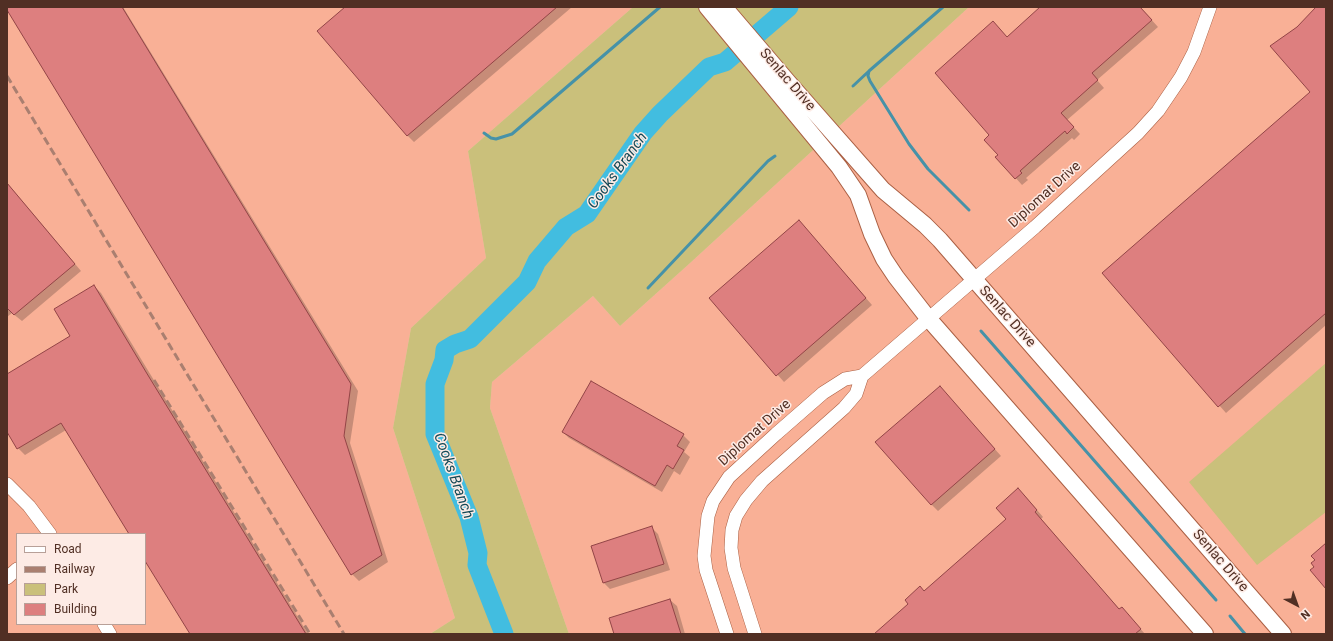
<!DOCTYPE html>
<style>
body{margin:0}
#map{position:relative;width:1333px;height:641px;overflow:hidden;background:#f5c2b0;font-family:Roboto,sans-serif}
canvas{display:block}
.frame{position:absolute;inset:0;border:8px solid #512f24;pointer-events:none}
.legend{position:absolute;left:16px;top:533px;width:130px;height:92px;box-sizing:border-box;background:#fdebe5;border:1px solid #b8a098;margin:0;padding:5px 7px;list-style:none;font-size:12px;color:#512f24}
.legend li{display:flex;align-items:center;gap:8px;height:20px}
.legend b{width:20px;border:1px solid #b8a098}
.north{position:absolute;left:1277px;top:585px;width:40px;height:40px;-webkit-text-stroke:3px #fdebe5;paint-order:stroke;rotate:139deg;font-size:11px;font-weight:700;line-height:16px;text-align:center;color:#512f24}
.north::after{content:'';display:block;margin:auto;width:14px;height:18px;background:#512f24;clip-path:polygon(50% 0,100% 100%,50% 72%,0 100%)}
</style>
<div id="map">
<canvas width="1333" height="641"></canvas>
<div class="frame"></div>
<ul class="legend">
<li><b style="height:5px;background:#fff"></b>Road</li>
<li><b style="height:5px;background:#aa7f70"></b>Railway</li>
<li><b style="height:11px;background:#cac07b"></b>Park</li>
<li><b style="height:11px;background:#dd7f7f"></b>Building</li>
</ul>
<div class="north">N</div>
</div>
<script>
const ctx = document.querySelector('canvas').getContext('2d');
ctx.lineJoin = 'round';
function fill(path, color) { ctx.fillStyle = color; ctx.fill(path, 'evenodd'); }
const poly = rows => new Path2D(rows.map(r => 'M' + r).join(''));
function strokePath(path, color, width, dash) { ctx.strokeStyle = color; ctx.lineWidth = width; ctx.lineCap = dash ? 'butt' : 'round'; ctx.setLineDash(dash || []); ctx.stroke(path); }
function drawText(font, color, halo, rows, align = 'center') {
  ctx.font = font + ' Roboto,sans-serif'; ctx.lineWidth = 3; ctx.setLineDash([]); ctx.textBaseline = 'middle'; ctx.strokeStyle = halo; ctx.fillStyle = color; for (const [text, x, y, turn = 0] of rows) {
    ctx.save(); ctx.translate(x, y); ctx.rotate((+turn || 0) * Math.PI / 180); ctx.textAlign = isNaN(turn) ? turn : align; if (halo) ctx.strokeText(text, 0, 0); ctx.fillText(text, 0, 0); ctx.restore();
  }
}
fill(poly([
 [7,7,633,7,468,151,486,258,411,328,393,428,455,618,430,634,7,634],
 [17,534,145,534,145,624,17,624],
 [969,7,1326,7,1326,634,569,634,490,408,492,382,593,296,620,326,689,264]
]), '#f9b096');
fill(poly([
 [633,7,969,7,689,264,620,326,593,296,492,382,490,408,569,634,430,634,455,618,393,428,411,328,486,258,468,151],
 [1326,363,1326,512,1257,565,1189,482]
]), '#cac07b');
fill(poly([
 [7,7,123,7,358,391,350,443,388,562,359,581,352,574],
 [347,7,572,7,414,142,407,135],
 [1042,7,1140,7,1158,27,1097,80,1104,88,1067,120,1080,134,1074,140,1072,138,1026,178,1028,180,1022,185,997,157,999,156,990,135,1007,38],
 [1316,7,1326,7,1326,325,1226,413,1103,274,1311,92,1298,28],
 [7,183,81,271,22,321,12,313,7,317],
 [805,228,872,305,784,382,710,298],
 [94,286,101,293,308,634,191,634,145,559,145,534,130,534,66,430,25,455,18,448,7,430,7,375,71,337],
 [591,383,683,435,690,442,684,452,690,457,680,475,674,471,662,492,569,438,563,432],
 [940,387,1001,456,938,511,931,504],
 [1025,496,1043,517,1041,519,1120,610,1128,615,1145,634,875,634,1007,519],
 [652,528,658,534,670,570,610,589,603,582],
 [670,600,677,606,685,634,615,634]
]), '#0003');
strokePath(poly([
 [869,71,868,76,870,81,909,144,928,169,969,210],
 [853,86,869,71,943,7],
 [484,133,491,138,496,139,512,134,660,7],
 [648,288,768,161,775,156],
 [981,331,1216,600],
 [1230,616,1245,634]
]), '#4692a8', 3);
strokePath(poly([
 [504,634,477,565,478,553,469,517,435,434,435,384,444,360,445,350,455,344,470,339,527,282,537,261,566,227,587,214,643,133,660,114,709,67,725,62,789,7]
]), '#42bde0', 19);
const building = poly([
 [7,7,122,7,351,384,344,436,382,555,351,575,7,10,7,7],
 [345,7,557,7,407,136,317,31,345,7],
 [1040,7,1140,7,1152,20,1092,73,1098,80,1061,113,1074,127,1067,134,1065,131,1057,138,1020,171,1022,173,1015,179,995,157,998,155,984,140,989,135,935,73,993,21,1007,37,1040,7],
 [1316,7,1326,7,1326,313,1218,407,1102,273,1310,92,1270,46,1297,27,1316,7],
 [7,183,75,264,14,315,7,308,7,183],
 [799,220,866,298,776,376,709,298,799,220],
 [94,285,146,372,306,634,190,634,145,561,145,534,129,534,61,423,17,449,7,432,7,374,70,336,54,309,94,285],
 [591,381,684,434,677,446,684,450,673,469,667,465,655,486,562,432,591,381],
 [940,386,995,449,931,505,875,442,940,386],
 [1018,488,1037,510,1035,512,1119,609,1122,607,1141,629,1135,634,874,634,908,604,905,600,920,586,924,591,1006,519,996,508,1018,488],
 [652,526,664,564,603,583,591,546,652,526],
 [1326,543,1326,589,1310,570,1314,567,1311,563,1315,560,1311,556,1326,543],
 [670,599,681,634,614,634,609,618,670,599]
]);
fill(building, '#dd7f7f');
strokePath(building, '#934547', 1);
const minor = poly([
 [7,484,29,506,50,534],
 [7,578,17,569],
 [104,624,110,634],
 [727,634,706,570,704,556,708,516,713,501,729,477,776,434,823,393,845,379,862,376,1035,227,1138,133,1158,111,1181,77,1194,52,1210,7],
 [755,634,734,568,731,548,732,530,736,516,746,500,762,481,844,408,856,394,862,376]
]);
const tertiary = poly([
 [707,7,839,167,858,195,872,234,884,259,896,277,928,318,1205,634],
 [724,7,788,82,883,190,925,225,940,240,1283,634]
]);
strokePath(minor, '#ab6044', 14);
strokePath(tertiary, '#ab6044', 18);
strokePath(minor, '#fff', 13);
strokePath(tertiary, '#fff', 16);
strokePath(poly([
 [7,76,344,634],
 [154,380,310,634]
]), '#aa7f70', 3, [8, 4]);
drawText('14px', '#512f24', '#fdebe5', [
 ["Senlac Drive",787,80,49],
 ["Diplomat Drive",1045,195,-42],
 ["Senlac Drive",1007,317,48],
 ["Diplomat Drive",755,433,-42],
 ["Senlac Drive",1220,561,49]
]);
drawText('italic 15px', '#154957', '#fdebe5', [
 ["Cooks Branch",618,171,-54],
 ["Cooks Branch",453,476,70]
]);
</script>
